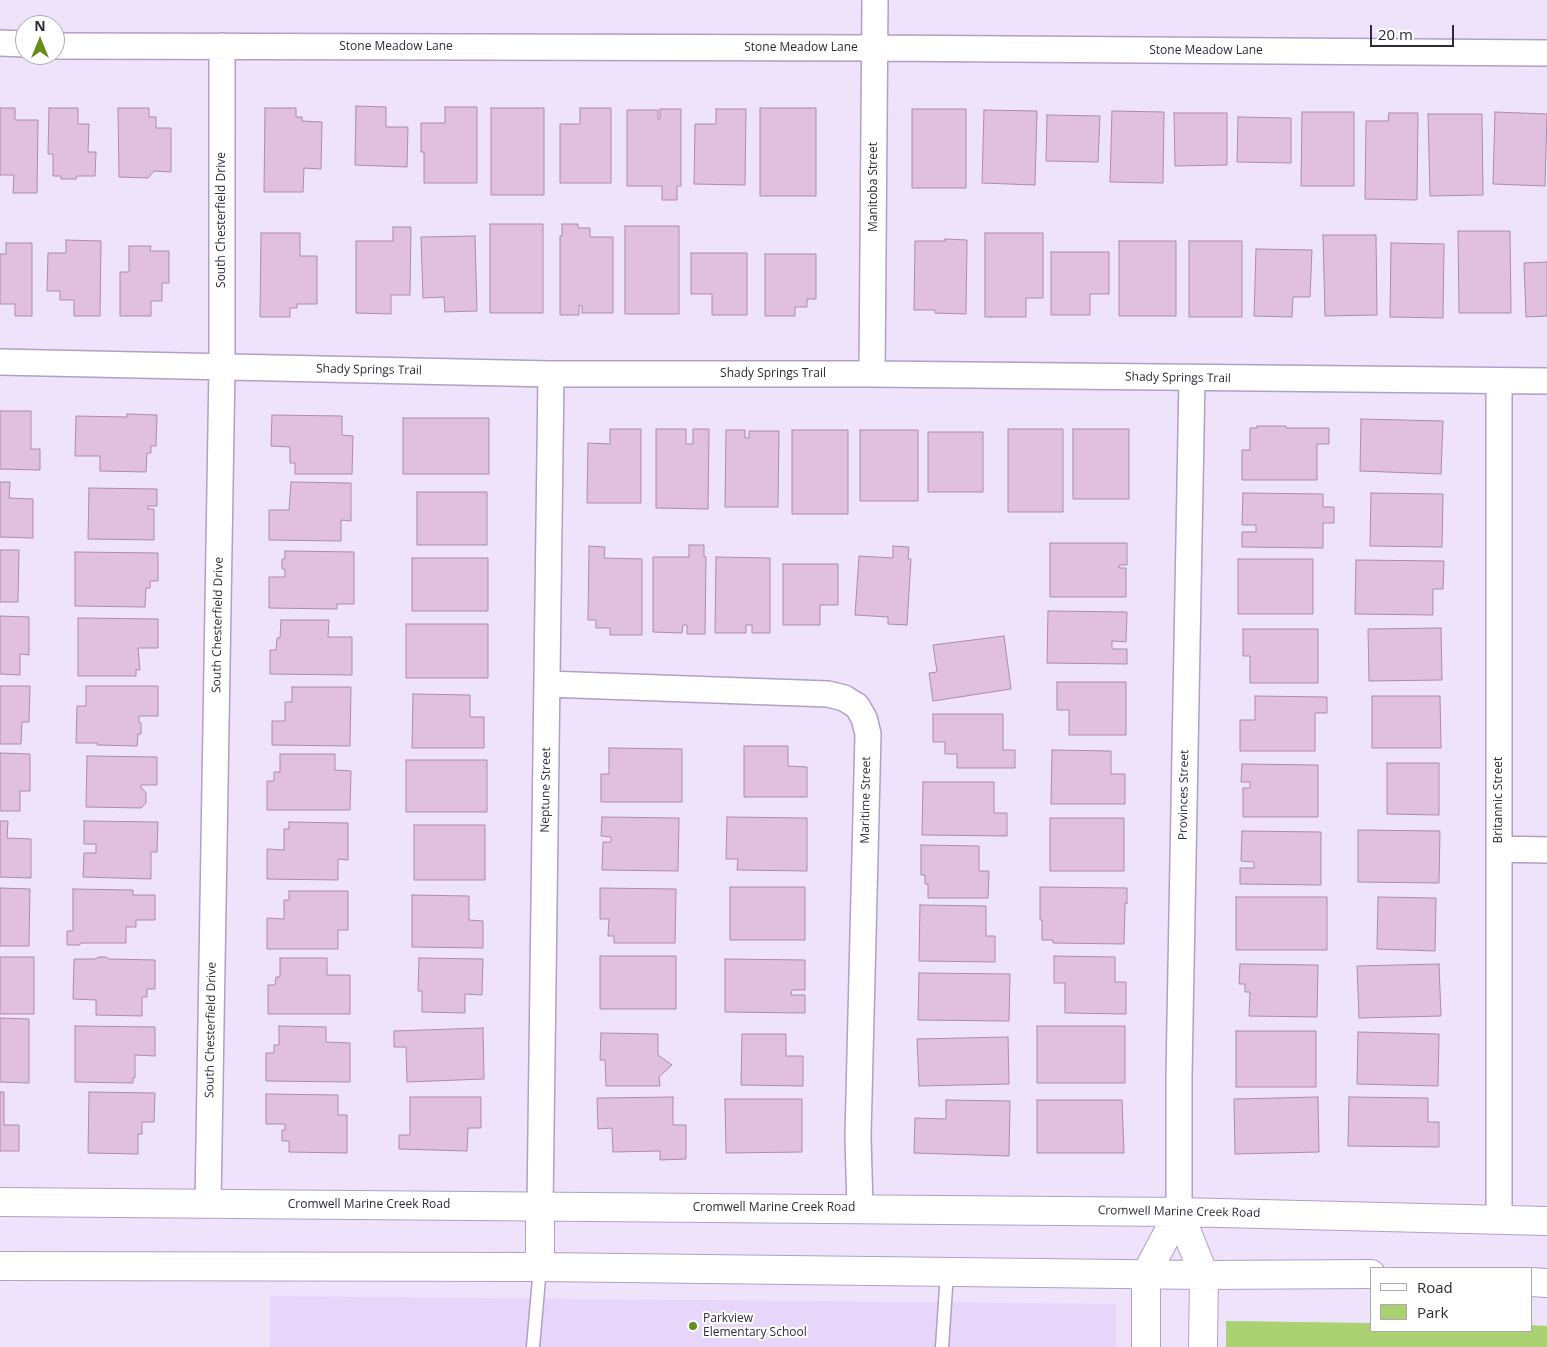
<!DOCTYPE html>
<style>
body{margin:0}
#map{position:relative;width:1547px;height:1347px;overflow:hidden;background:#efe3fb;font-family:"Open Sans",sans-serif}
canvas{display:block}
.legend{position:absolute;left:1370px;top:1267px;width:162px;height:65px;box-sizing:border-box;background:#fff;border:1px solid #aca9af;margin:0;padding:6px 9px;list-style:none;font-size:15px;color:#302938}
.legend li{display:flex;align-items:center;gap:10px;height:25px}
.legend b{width:25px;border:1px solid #aca9af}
.north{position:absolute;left:15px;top:15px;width:50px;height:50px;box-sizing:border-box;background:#fff;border:1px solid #aca9af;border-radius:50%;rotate:0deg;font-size:14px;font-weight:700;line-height:20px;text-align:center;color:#302938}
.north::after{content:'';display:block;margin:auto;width:18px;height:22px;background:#668d18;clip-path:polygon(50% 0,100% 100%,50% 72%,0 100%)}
.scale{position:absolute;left:1370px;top:25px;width:84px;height:22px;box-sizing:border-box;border:2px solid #302938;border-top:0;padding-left:6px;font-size:15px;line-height:18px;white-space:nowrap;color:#302938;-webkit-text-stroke:4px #fff;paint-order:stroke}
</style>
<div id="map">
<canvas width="1547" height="1347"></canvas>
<ul class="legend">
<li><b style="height:6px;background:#fff"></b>Road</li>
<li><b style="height:14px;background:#aad172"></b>Park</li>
</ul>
<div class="north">N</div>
<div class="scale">20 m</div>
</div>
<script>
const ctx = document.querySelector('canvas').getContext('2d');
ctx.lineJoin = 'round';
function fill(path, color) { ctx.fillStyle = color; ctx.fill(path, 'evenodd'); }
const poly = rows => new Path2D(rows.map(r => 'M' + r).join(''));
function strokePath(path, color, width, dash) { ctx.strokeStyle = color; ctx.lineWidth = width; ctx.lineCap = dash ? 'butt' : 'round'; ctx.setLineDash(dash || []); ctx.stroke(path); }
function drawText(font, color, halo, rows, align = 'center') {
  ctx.font = font + ' "Open Sans",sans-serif'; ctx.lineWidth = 4; ctx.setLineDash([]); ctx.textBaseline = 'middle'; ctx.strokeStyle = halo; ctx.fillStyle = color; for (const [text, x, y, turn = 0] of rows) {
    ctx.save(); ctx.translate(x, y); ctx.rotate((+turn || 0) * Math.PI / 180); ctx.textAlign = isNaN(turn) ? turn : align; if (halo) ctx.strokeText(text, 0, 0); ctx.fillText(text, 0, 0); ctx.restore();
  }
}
fill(poly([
 [270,1296,1116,1304,1116,1347,270,1347]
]), '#e7d5fa');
fill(poly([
 [1226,1321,1371,1323,1371,1331,1531,1331,1531,1325,1547,1326,1547,1347,1226,1347]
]), '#aad172');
const building = poly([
 [356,106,386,107,386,127,408,127,407,167,355,165,356,106],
 [445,107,477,107,477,183,424,183,424,152,421,152,421,123,445,123,445,107],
 [0,108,15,108,15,120,38,120,37,193,13,193,14,175,0,175,0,108],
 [49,108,78,108,78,124,89,124,88,152,96,152,95,176,77,176,76,179,61,179,61,176,53,176,53,154,48,154,49,108],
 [118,108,149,108,149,117,156,117,156,128,171,128,171,172,154,171,148,178,119,177,118,108],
 [265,108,296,108,296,117,302,117,302,121,322,122,321,169,304,168,303,192,264,192,265,108],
 [491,108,544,108,544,195,491,195,491,108],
 [580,108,611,108,611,183,560,183,560,124,580,124,580,108],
 [760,108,816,108,816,196,760,196,760,108],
 [660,109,681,109,681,186,677,186,677,200,662,200,662,186,627,186,627,110,658,110,658,119,660,119,660,109],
 [716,109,746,109,745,185,694,184,695,124,716,124,716,109],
 [912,109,966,109,966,188,912,188,912,109],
 [984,110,1037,111,1035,185,982,183,984,110],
 [1112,111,1164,112,1163,183,1110,182,1112,111],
 [1302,112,1354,112,1354,186,1301,186,1302,112],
 [1495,112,1547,114,1545,186,1493,184,1495,112],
 [1174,113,1227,113,1227,165,1175,166,1174,113],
 [1389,113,1418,113,1417,200,1365,199,1366,121,1388,121,1389,113],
 [1428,114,1482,114,1483,195,1430,196,1428,114],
 [1047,115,1100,116,1098,162,1046,161,1047,115],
 [1238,117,1291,118,1291,163,1237,162,1238,117],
 [490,224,543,224,543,313,490,313,490,224],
 [562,224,578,224,578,228,590,228,590,237,613,237,613,313,582,313,582,306,579,305,579,315,560,315,560,236,562,236,562,224],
 [625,226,679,226,679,314,625,314,625,226],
 [393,227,411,227,410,295,391,295,391,314,356,313,356,241,393,241,393,227],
 [1458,231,1510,231,1511,313,1459,313,1458,231],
 [261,233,300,233,300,256,317,256,317,304,297,304,297,308,290,308,290,317,260,317,261,233],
 [985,233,1043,233,1043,298,1026,298,1026,317,985,317,985,233],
 [1323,235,1376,235,1377,315,1325,316,1323,235],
 [475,236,477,311,445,312,444,297,423,298,421,237,475,236],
 [945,239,967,240,966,314,935,313,935,310,914,310,915,241,945,241,945,239],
 [66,240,101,241,100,316,74,316,74,300,60,300,60,291,47,291,48,253,66,253,66,240],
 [1119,241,1176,241,1176,316,1119,316,1119,241],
 [1189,241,1242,241,1242,317,1189,317,1189,241],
 [6,243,32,243,32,316,15,316,15,304,0,304,0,254,6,254,6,243],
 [1391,243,1444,244,1443,318,1390,317,1391,243],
 [129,246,151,246,150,251,169,251,169,283,162,283,162,301,151,301,151,316,120,316,120,272,129,272,129,246],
 [1256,249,1312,250,1310,297,1293,297,1292,317,1254,316,1256,249],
 [1051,252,1109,252,1109,294,1090,294,1090,315,1051,315,1051,252],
 [691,253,747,253,747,315,712,315,712,294,691,294,691,253],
 [765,254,816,254,816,299,807,299,807,307,795,307,795,316,765,316,765,254],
 [1547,262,1547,316,1526,317,1524,263,1547,262],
 [0,411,31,411,31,449,40,449,40,470,0,469,0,411],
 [127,414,157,415,156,446,151,446,151,453,147,453,146,472,100,471,100,456,75,456,76,416,127,417,127,414],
 [272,415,342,416,342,435,353,436,352,474,295,474,295,463,290,463,290,447,271,446,272,415],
 [403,418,489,418,489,474,403,474,403,418],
 [1361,419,1443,421,1441,474,1360,471,1361,419],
 [1257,426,1286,426,1286,428,1329,428,1329,444,1317,444,1317,480,1242,480,1242,450,1250,450,1250,428,1257,428,1257,426],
 [610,429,641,429,641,503,587,503,588,443,610,444,610,429],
 [656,429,686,429,686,444,693,444,693,429,709,429,708,509,656,508,656,429],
 [1008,429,1063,429,1063,512,1008,512,1008,429],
 [1073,429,1129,429,1129,499,1073,499,1073,429],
 [726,430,745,430,745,438,749,438,749,431,779,431,778,507,725,507,726,430],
 [792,430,848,430,848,514,792,514,792,430],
 [860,430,918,430,918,501,860,501,860,430],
 [928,432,983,432,983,492,928,492,928,432],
 [0,482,10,482,9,498,33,499,33,538,0,537,0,482],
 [291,482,351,483,351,521,341,520,341,541,269,540,269,510,289,510,291,482],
 [89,488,157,489,157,506,148,506,148,509,154,509,154,540,88,539,89,488],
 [417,492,487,492,487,545,417,545,417,492],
 [1243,493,1323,494,1323,507,1334,507,1334,523,1323,523,1323,548,1242,547,1242,532,1256,532,1256,525,1242,525,1243,493],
 [1371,493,1443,494,1442,547,1370,546,1371,493],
 [1050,543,1127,543,1127,565,1119,565,1119,568,1126,568,1126,597,1050,597,1050,543],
 [689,545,704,545,704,557,706,557,705,634,687,634,687,625,683,625,682,633,653,632,653,557,689,557,689,545],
 [589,546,605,547,604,558,642,559,642,635,610,635,610,628,596,628,596,620,588,620,589,546],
 [893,546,909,547,908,559,911,559,907,625,888,624,888,617,855,615,859,556,893,558,893,546],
 [0,550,19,550,18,602,0,602,0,550],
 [285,551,354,552,354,604,337,604,337,609,269,608,269,577,285,577,285,569,282,569,282,559,285,559,285,551],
 [75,552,158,553,158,581,150,581,150,588,146,588,145,607,75,606,75,552],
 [716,557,770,558,770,633,752,633,752,625,746,625,746,633,715,633,716,557],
 [412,558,488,558,488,611,412,611,412,558],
 [1238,559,1313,559,1313,614,1238,614,1238,559],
 [1356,560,1444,561,1443,589,1433,589,1433,615,1355,614,1356,560],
 [783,564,838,564,838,605,820,605,820,625,783,625,783,564],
 [1048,611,1127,612,1126,642,1112,641,1112,649,1127,649,1127,664,1047,663,1048,611],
 [0,616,29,617,29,655,20,654,20,675,0,674,0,616],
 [78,618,158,619,158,648,138,648,140,670,136,670,136,676,78,676,78,618],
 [281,620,329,620,328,637,352,637,352,675,270,674,270,650,276,650,277,638,280,638,281,620],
 [406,624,488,624,488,678,406,678,406,624],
 [1441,628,1442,680,1369,681,1368,629,1441,628],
 [1243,629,1318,629,1318,683,1250,683,1250,656,1243,656,1243,629],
 [1004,636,1011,689,933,701,929,673,937,672,933,645,1004,636],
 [1057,682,1126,682,1126,735,1069,735,1069,710,1057,710,1057,682],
 [0,686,30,686,29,722,22,722,21,744,0,744,0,686],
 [86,686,158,686,158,716,139,716,139,723,141,723,141,734,138,734,137,746,97,745,97,743,76,743,77,706,86,706,86,686],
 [292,687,351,687,350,746,272,745,272,721,285,721,285,702,292,702,292,687],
 [413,694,470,695,470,717,484,717,484,748,412,748,413,694],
 [1255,696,1327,697,1327,713,1315,713,1315,751,1240,751,1240,720,1255,720,1255,696],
 [1372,696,1440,696,1441,748,1372,748,1372,696],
 [933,714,1003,714,1003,750,1015,750,1015,768,957,768,957,754,945,754,945,742,933,742,933,714],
 [744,746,788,746,788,766,807,767,807,797,744,797,744,746],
 [609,748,682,749,682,802,601,802,601,774,609,774,609,748],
 [1052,750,1111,751,1111,774,1125,774,1125,804,1051,804,1052,750],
 [0,753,30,754,30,791,20,791,20,811,0,811,0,753],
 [280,754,335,754,335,770,351,771,350,810,267,810,267,781,274,781,274,772,280,772,280,754],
 [87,756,157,757,157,785,141,785,141,787,146,793,146,803,141,808,86,807,87,756],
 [406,760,487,760,487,812,406,812,406,760],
 [1387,763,1439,763,1439,815,1387,814,1387,763],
 [1242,764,1318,765,1318,817,1243,817,1243,788,1250,788,1250,782,1241,782,1242,764],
 [923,782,994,782,994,813,1007,813,1007,836,922,835,923,782],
 [602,817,679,818,678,871,602,870,603,842,611,842,611,837,601,836,602,817],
 [727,817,807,818,807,871,737,870,738,859,726,859,727,817],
 [1050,818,1124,818,1124,871,1050,871,1050,818],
 [0,821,8,821,7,838,31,839,31,878,0,877,0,821],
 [84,821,158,822,157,852,151,852,151,879,83,877,84,853,96,853,96,844,84,844,84,821],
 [289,822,348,823,348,860,338,859,338,880,267,879,267,849,284,850,284,829,289,829,289,822],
 [414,825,485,825,485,880,414,880,414,825],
 [1358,830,1440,831,1439,883,1358,882,1358,830],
 [1242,831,1321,832,1321,885,1240,884,1240,868,1254,868,1254,862,1241,861,1242,831],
 [921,845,979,846,979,871,989,871,988,898,928,898,928,884,925,884,925,875,921,875,921,845],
 [730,887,805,887,805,940,730,940,730,887],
 [1040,887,1127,888,1127,904,1125,903,1124,944,1053,943,1053,940,1042,940,1042,920,1040,920,1040,887],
 [0,888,30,889,29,946,0,946,0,888],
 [600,888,676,889,675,943,614,943,614,936,608,936,609,919,600,919,600,888],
 [73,889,133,890,133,895,155,895,155,920,136,920,136,927,126,927,126,943,80,943,80,945,67,945,67,931,73,931,73,889],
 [289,891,348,891,348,930,338,930,338,949,267,949,267,918,284,919,284,900,289,900,289,891],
 [412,895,469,896,469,920,483,921,483,948,412,947,412,895],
 [1236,897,1327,897,1327,950,1236,950,1236,897],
 [1378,897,1436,898,1435,951,1377,949,1378,897],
 [920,905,986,906,986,936,995,936,995,962,919,961,920,905],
 [600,956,676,956,676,1009,600,1009,600,956],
 [1054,956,1115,957,1115,982,1126,982,1126,1014,1065,1013,1065,983,1054,983,1054,956],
 [0,957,34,957,34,1014,0,1014,0,957],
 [99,957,106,957,109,959,155,960,155,989,147,989,147,997,142,997,142,1016,96,1015,96,1000,73,999,74,959,95,959,99,957],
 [280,958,327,958,327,975,350,975,350,1014,268,1014,268,985,275,985,276,977,280,977,280,958],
 [419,958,483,959,482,995,465,994,465,1013,422,1012,422,991,418,991,419,958],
 [725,959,805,960,805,990,792,990,791,995,805,995,805,1013,725,1012,725,959],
 [1240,964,1318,965,1317,1017,1249,1016,1250,992,1245,992,1245,984,1239,984,1240,964],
 [1439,964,1441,1016,1359,1018,1357,966,1439,964],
 [919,973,1010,974,1009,1021,918,1020,919,973],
 [0,1018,29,1019,29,1083,0,1082,0,1018],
 [75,1026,155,1027,155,1056,135,1055,135,1078,133,1078,133,1083,75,1082,75,1026],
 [279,1026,326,1027,326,1042,350,1043,350,1082,266,1081,266,1053,274,1053,274,1045,279,1045,279,1026],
 [1037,1026,1125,1026,1125,1083,1037,1083,1037,1026],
 [483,1028,484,1079,407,1082,406,1047,394,1047,394,1031,483,1028],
 [1236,1031,1316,1031,1316,1087,1236,1087,1236,1031],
 [1358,1032,1439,1034,1438,1086,1357,1084,1358,1032],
 [601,1033,658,1034,658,1055,672,1065,659,1077,660,1086,606,1086,605,1060,600,1060,601,1033],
 [742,1034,786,1034,786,1056,803,1056,803,1086,741,1085,742,1034],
 [1008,1037,1009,1084,919,1086,917,1039,1008,1037],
 [0,1092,4,1092,4,1125,19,1125,19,1151,0,1151,0,1092],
 [89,1092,155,1093,154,1122,142,1122,142,1134,138,1134,138,1154,88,1153,89,1092],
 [266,1094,338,1095,338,1115,347,1115,347,1153,289,1152,289,1141,282,1141,282,1130,285,1130,285,1124,266,1124,266,1094],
 [410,1097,481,1097,481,1128,468,1128,467,1151,399,1149,399,1135,410,1135,410,1097],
 [673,1097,673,1125,686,1125,686,1159,660,1160,660,1151,613,1152,612,1128,598,1129,597,1098,673,1097],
 [1318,1097,1319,1152,1235,1154,1234,1099,1318,1097],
 [1349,1097,1428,1098,1428,1122,1439,1122,1439,1147,1348,1146,1349,1097],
 [725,1099,802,1099,802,1152,726,1153,725,1099],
 [946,1100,1010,1101,1009,1156,914,1153,915,1118,946,1119,946,1100],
 [1037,1100,1122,1100,1124,1153,1037,1153,1037,1100]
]);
fill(building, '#e1bfdf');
strokePath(building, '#ab8baa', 1);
const lane = poly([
 [533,1347,540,1267],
 [942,1347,947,1273]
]);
const street = poly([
 [0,43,25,44],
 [55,46,875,48,1547,53],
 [0,362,551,374,872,374,1547,381],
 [872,374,875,0],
 [1499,381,1499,1220],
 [547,684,828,694,844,698,857,706,864,718,868,734,858,1136,860,1209],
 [1499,849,1547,850],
 [208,1203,222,367,222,46],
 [540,1206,551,374],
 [1179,1212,1179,1074,1192,378]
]);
const secondary = poly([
 [0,1202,1179,1212,1547,1221],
 [540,1206,540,1267],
 [1179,1212,1204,1275,1203,1347],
 [0,1266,540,1267,1204,1275,1371,1274],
 [1531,1282,1547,1283],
 [1146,1347,1146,1274,1179,1212]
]);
strokePath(lane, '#b29fc5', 15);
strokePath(street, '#b29fc5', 28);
strokePath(secondary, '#b29fc5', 30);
strokePath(lane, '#fff', 12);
strokePath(street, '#fff', 25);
strokePath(secondary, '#fff', 28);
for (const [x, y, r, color] of [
 [693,1326,5,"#668d18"]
]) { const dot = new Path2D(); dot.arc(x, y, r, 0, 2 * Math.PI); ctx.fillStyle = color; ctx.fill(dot); strokePath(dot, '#fff', 2); }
drawText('12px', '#302938', '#fff', [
 ["Stone Meadow Lane",396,47],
 ["Stone Meadow Lane",801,48],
 ["Stone Meadow Lane",1206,51],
 ["Manitoba Street",874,187,-90],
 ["South Chesterfield Drive",222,220,-90],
 ["Shady Springs Trail",369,370,1],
 ["Shady Springs Trail",773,374],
 ["Shady Springs Trail",1178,378,1],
 ["South Chesterfield Drive",218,625,-89],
 ["Neptune Street",546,790,-89],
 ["Provinces Street",1184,795,-89],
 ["Maritime Street",866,800,-89],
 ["Britannic Street",1499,800,-90],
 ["South Chesterfield Drive",211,1030,-89],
 ["Cromwell Marine Creek Road",369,1205],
 ["Cromwell Marine Creek Road",774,1208],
 ["Cromwell Marine Creek Road",1179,1212,1]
]);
drawText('12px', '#302938', '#fff', [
 ["Parkview",703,1319],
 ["Elementary School",703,1333]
], 'left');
</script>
